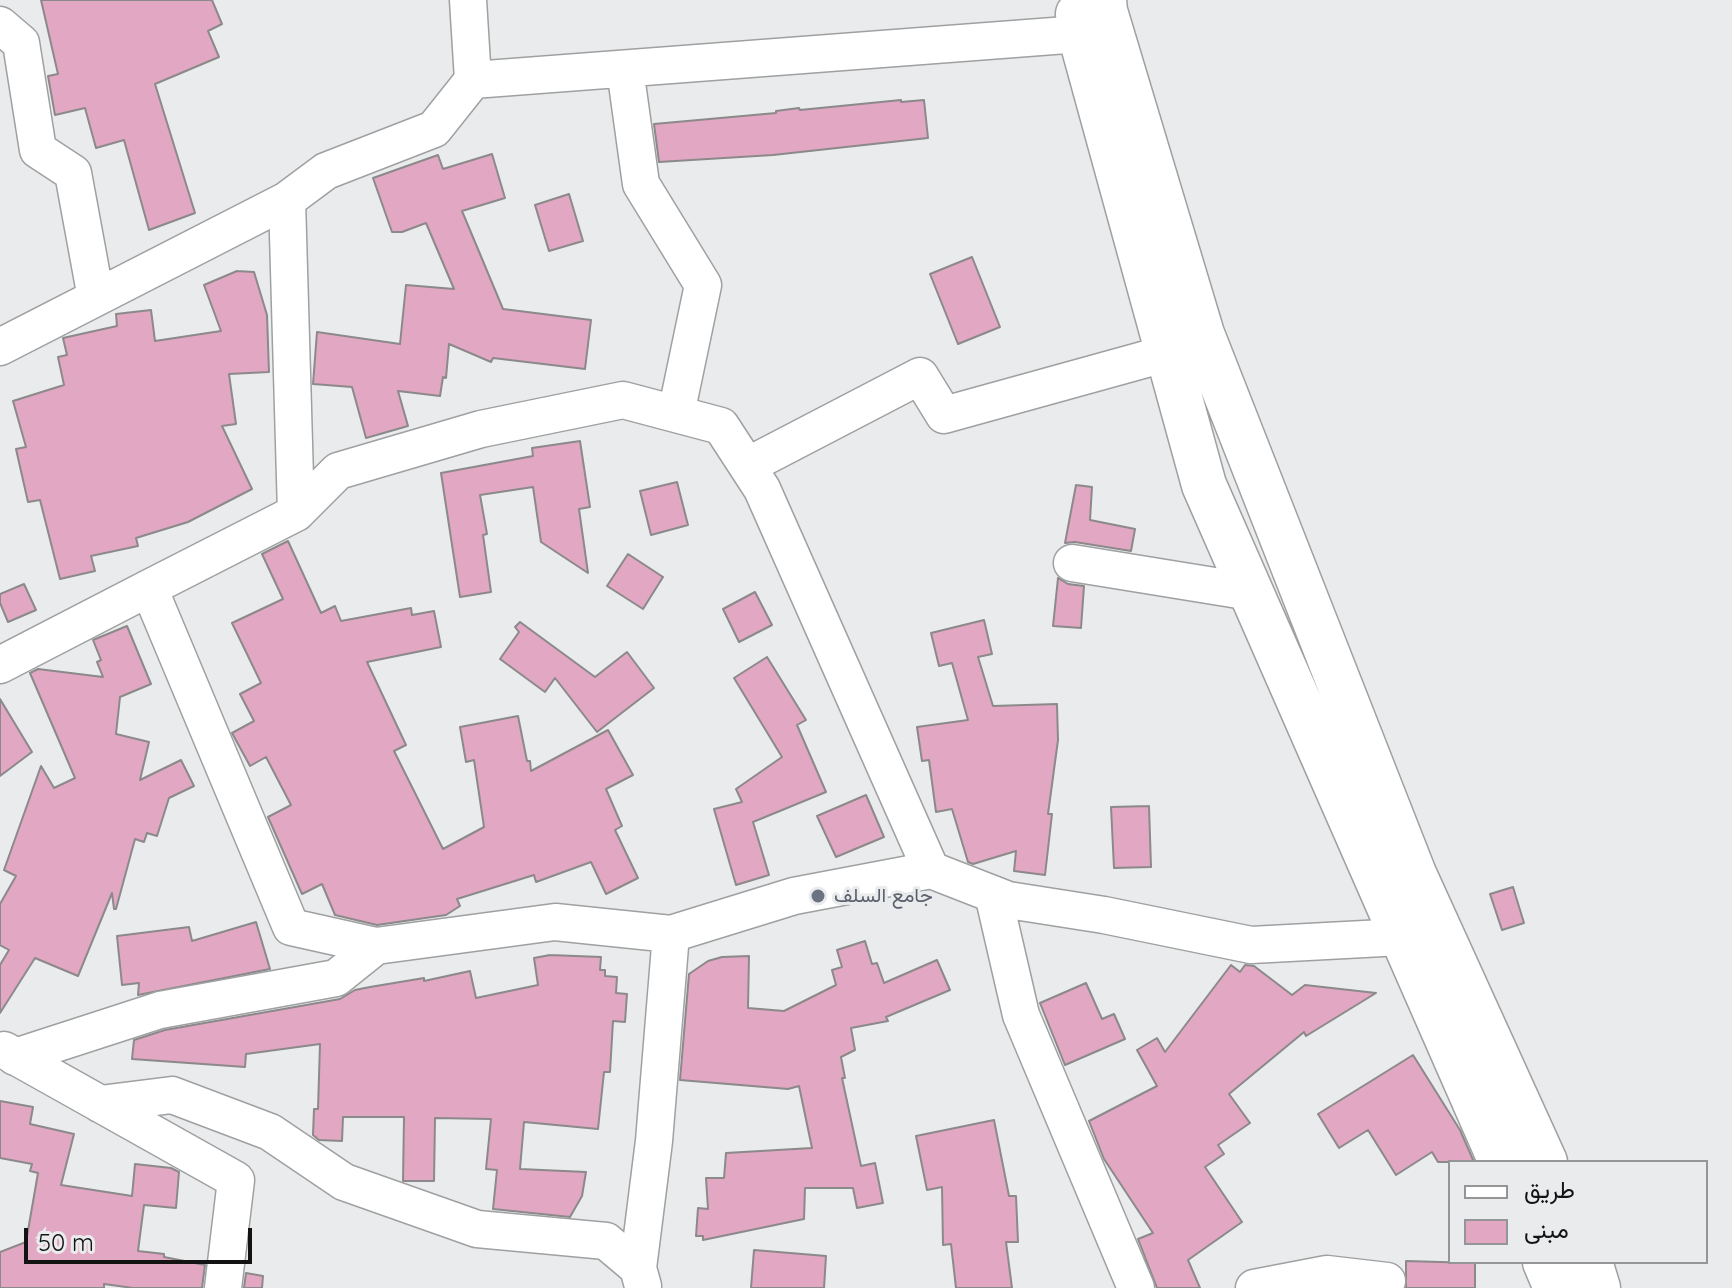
<!DOCTYPE html>
<meta charset="utf-8">
<style>
body{margin:0}
#map{position:relative;width:1732px;height:1288px;overflow:hidden;background:#eaebec;font-family:Quicksand,Vazirmatn,sans-serif}
canvas{display:block}
.legend{position:absolute;left:1448px;top:1160px;width:260px;height:104px;box-sizing:border-box;background:#eaebec;border:2px solid #949596;margin:0;padding:10px 14px;list-style:none;font-size:24px;color:#131314}
.legend li{display:flex;align-items:center;gap:16px;height:40px}
.legend b{width:40px;border:2px solid #949596}
.scale{position:absolute;left:24px;top:1228px;width:228px;height:36px;box-sizing:border-box;border:4px solid #131314;border-top:0;padding-left:10px;font-size:24px;line-height:28px;white-space:nowrap;color:#131314;-webkit-text-stroke:6px #eaebec;paint-order:stroke}
</style>
<div id="map">
<canvas width="1732" height="1288"></canvas>
<ul class="legend">
<li><b style="height:10px;background:#fff"></b>طريق</li>
<li><b style="height:22px;background:#e2a7c2"></b>مبنى</li>
</ul>
<div class="scale">50 m</div>
</div>
<script>
const ctx = document.querySelector('canvas').getContext('2d');
ctx.lineJoin = 'round';
function fill(path, color) { ctx.fillStyle = color; ctx.fill(path, 'evenodd'); }
const poly = rows => new Path2D(rows.map(r => 'M' + r).join(''));
function strokePath(path, color, width, dash) { ctx.strokeStyle = color; ctx.lineWidth = width; ctx.lineCap = dash ? 'butt' : 'round'; ctx.setLineDash(dash || []); ctx.stroke(path); }
function drawText(font, color, halo, rows, align = 'center') {
  ctx.font = font + ' Quicksand,Vazirmatn,sans-serif'; ctx.lineWidth = 6; ctx.setLineDash([]); ctx.textBaseline = 'middle'; ctx.strokeStyle = halo; ctx.fillStyle = color; for (const [text, x, y, turn = 0] of rows) {
    ctx.save(); ctx.translate(x, y); ctx.rotate((+turn || 0) * Math.PI / 180); ctx.textAlign = isNaN(turn) ? turn : align; if (halo) ctx.strokeText(text, 0, 0); ctx.fillText(text, 0, 0); ctx.restore();
  }
}
const building = poly([
 [41,0,212,0,222,24,208,31,219,57,155,84,195,213,149,230,124,140,96,148,85,108,55,115,48,76,58,74,41,0],
 [901,100,901,102,924,100,928,138,773,155,659,162,654,124,776,113,776,111,799,108,800,110,901,100],
 [492,154,505,198,462,211,503,309,591,320,585,369,493,358,491,362,449,344,446,378,443,377,440,396,398,391,408,426,366,438,352,387,313,384,317,332,400,344,406,285,454,289,426,223,402,232,392,232,373,178,438,155,443,169,492,154],
 [569,194,583,241,549,251,535,205,569,194],
 [972,257,1000,327,958,344,930,274,972,257],
 [237,271,254,272,267,315,269,372,229,374,236,424,222,426,252,489,188,522,136,538,138,546,91,556,95,571,60,579,40,500,28,502,16,449,26,447,13,401,64,385,58,357,67,355,63,338,117,326,116,314,151,310,155,341,221,331,204,285,237,271],
 [580,441,590,507,579,509,588,573,541,542,533,487,480,495,487,534,483,535,491,592,460,597,441,473,533,456,532,448,580,441],
 [677,482,688,525,651,535,640,491,677,482],
 [1076,485,1092,487,1090,520,1135,529,1131,551,1075,542,1065,543,1076,485],
 [288,541,321,613,335,606,341,621,411,608,412,615,434,611,441,647,367,662,406,745,394,751,443,849,484,827,474,760,466,762,460,727,518,716,527,761,530,761,531,771,608,730,633,775,606,789,622,826,615,830,638,878,606,894,591,862,536,882,534,875,457,899,460,906,446,915,377,925,335,915,322,884,302,894,268,817,291,805,266,757,250,766,232,733,254,721,240,694,261,683,232,623,283,599,262,554,288,541],
 [628,554,663,577,643,609,607,586,628,554],
 [1058,578,1068,584,1084,586,1081,628,1053,626,1058,578],
 [24,584,36,610,8,622,0,603,0,594,24,584],
 [755,592,772,625,739,642,723,609,755,592],
 [984,620,992,654,978,657,993,706,1057,704,1058,740,1048,814,1052,814,1045,875,1014,871,1016,851,973,864,968,862,952,809,936,812,929,760,922,761,917,727,968,720,952,663,939,666,931,633,984,620],
 [520,622,595,677,627,652,654,688,597,732,555,678,545,692,500,659,519,632,515,627,520,622],
 [127,626,151,684,120,697,116,734,149,742,140,780,181,760,194,786,169,798,157,836,147,833,144,842,135,839,116,909,114,909,112,893,78,976,35,958,0,1013,0,965,9,950,0,945,0,904,16,876,4,870,41,766,54,788,75,778,30,673,38,669,103,677,97,662,101,660,93,640,127,626],
 [767,657,806,720,797,725,826,792,753,822,769,875,736,885,714,809,742,802,736,789,782,757,734,678,767,657],
 [0,699,32,752,0,776,0,699],
 [866,795,884,837,836,857,817,816,866,795],
 [1149,806,1151,867,1114,868,1111,807,1149,806],
 [1513,887,1524,923,1502,930,1490,894,1513,887],
 [256,922,270,969,138,995,139,983,122,985,117,936,189,927,192,941,256,922],
 [865,941,872,964,877,963,884,983,937,960,950,990,886,1017,888,1021,851,1028,855,1050,841,1057,845,1078,842,1078,861,1166,875,1163,883,1203,857,1208,853,1188,805,1188,804,1219,703,1240,703,1236,696,1236,698,1208,708,1209,706,1178,724,1178,726,1153,812,1148,799,1086,788,1089,680,1080,689,974,708,961,722,957,749,956,748,1008,784,1011,836,985,832,970,842,967,837,950,865,941],
 [550,955,601,957,600,970,605,970,605,976,617,977,616,993,627,994,625,1022,613,1021,610,1072,604,1072,598,1129,524,1122,520,1169,586,1172,582,1196,570,1217,493,1209,497,1170,486,1169,491,1119,435,1118,434,1181,403,1181,404,1117,343,1117,342,1141,319,1140,313,1135,314,1109,318,1109,320,1044,246,1054,245,1067,132,1059,134,1040,165,1030,340,999,355,990,370,987,424,978,424,981,470,971,476,998,538,985,534,958,550,955],
 [1231,965,1240,972,1245,965,1254,966,1292,995,1305,985,1376,993,1306,1036,1304,1032,1229,1094,1250,1123,1218,1145,1224,1154,1205,1167,1242,1222,1188,1260,1200,1288,1157,1288,1138,1239,1153,1233,1104,1159,1089,1121,1157,1086,1137,1050,1157,1038,1165,1052,1231,965],
 [1086,983,1102,1019,1114,1014,1125,1039,1065,1065,1040,1003,1086,983],
 [1413,1055,1460,1130,1474,1162,1438,1162,1432,1152,1396,1175,1368,1130,1339,1148,1318,1114,1413,1055],
 [0,1101,33,1107,30,1124,74,1134,61,1185,132,1196,135,1164,171,1168,179,1172,176,1208,144,1205,138,1251,164,1254,164,1257,205,1265,202,1288,133,1288,104,1284,104,1288,0,1288,0,1252,26,1242,38,1173,30,1171,32,1164,0,1158,0,1101],
 [994,1120,1009,1196,1016,1196,1018,1242,1006,1242,1012,1288,956,1288,951,1244,943,1245,942,1187,927,1190,916,1136,994,1120],
 [754,1250,826,1256,824,1288,751,1288,754,1250],
 [1406,1261,1475,1263,1475,1288,1406,1288,1406,1261],
 [246,1273,263,1276,262,1288,244,1288,246,1273]
]);
fill(building, '#e2a7c2');
strokePath(building, '#8b898a', 2);
const street = poly([
 [468,0,473,80,1080,34],
 [0,25,21,43,38,150,73,173,96,298],
 [625,69,641,184,703,285,676,414],
 [287,200,296,513],
 [0,347,287,200,326,171,434,129,473,80],
 [747,466,920,376,944,415,1168,353],
 [1072,563,1251,592],
 [0,665,149,588,296,513,338,471,481,429,623,400,721,426,762,489,931,870,794,896,671,934,555,922,376,946,291,927,149,588],
 [931,870,1008,900,1104,915,1251,945,1402,937],
 [993,894,1021,1015,1136,1288],
 [4,1050,236,1180,223,1288],
 [15,1057,160,1010,336,978,376,946],
 [100,1104,172,1095,270,1132,344,1182,477,1229,606,1241,638,1268],
 [643,1286,638,1268,654,1141,671,934],
 [1254,1288,1327,1274,1387,1281]
]);
const secondary = poly([
 [1104,0,1105,11,1202,334,1414,874,1545,1162],
 [1078,14,1080,34,1204,485,1501,1162],
 [1545,1262,1556,1288],
 [1590,1262,1598,1288]
]);
strokePath(street, '#9fa0a1', 39);
strokePath(secondary, '#9fa0a1', 47);
strokePath(street, '#fff', 36);
strokePath(secondary, '#fff', 44);
for (const [x, y, r, color] of [
 [818,896,8,"#6b7280"]
]) { const dot = new Path2D(); dot.arc(x, y, r, 0, 2 * Math.PI); ctx.fillStyle = color; ctx.fill(dot); strokePath(dot, '#eaebec', 3); }
drawText('20px', '#5b616d', '#eaebec', [
 ["جامع السلف",834,896]
], 'left');
</script>
